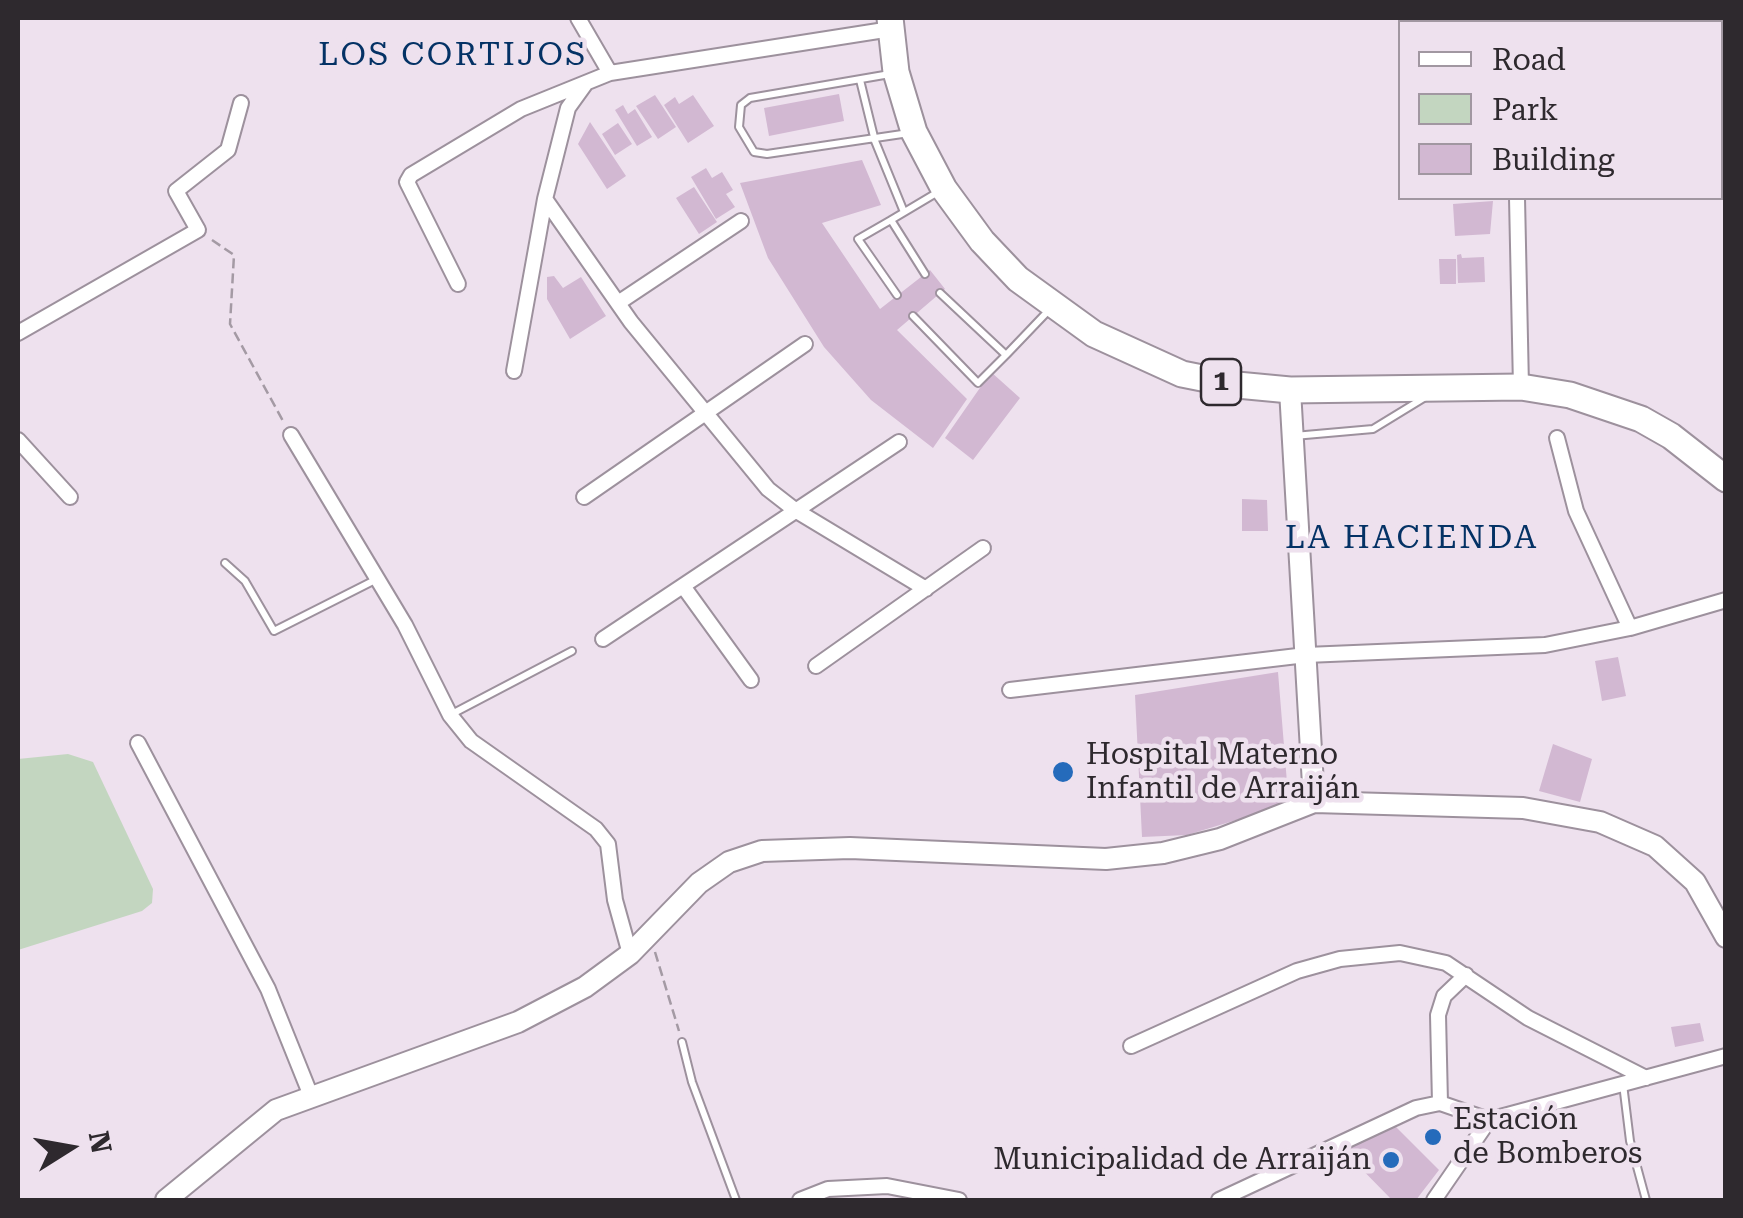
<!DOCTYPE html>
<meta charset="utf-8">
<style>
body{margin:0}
#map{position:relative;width:1743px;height:1218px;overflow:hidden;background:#eee1ee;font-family:"Roboto Serif",serif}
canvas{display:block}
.frame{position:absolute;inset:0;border:20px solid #2e292e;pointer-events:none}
.legend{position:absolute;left:1398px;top:20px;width:325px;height:180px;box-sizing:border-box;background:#eee1ee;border:2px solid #a197a1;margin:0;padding:12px 18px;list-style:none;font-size:30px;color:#2e292e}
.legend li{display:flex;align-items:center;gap:20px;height:50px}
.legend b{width:50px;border:2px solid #a197a1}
.north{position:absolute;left:20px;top:1098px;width:100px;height:100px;-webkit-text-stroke:8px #eee1ee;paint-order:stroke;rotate:79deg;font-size:28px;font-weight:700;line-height:40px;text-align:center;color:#2e292e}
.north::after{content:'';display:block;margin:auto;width:35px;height:45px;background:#2e292e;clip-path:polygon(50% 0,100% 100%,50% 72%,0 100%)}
</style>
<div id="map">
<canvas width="1743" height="1218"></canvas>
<div class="frame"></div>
<ul class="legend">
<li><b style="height:12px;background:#fff"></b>Road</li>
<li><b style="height:28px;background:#c3d6c0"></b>Park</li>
<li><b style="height:28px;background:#d2b8d2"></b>Building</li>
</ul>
<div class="north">N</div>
</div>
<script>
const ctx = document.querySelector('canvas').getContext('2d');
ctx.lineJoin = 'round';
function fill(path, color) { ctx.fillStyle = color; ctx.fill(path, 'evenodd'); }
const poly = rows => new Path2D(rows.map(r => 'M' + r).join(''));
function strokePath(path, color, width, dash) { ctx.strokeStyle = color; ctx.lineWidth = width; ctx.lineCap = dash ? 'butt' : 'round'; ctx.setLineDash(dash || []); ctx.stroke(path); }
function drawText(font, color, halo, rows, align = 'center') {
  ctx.font = font + ' "Roboto Serif",serif'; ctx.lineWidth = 9; ctx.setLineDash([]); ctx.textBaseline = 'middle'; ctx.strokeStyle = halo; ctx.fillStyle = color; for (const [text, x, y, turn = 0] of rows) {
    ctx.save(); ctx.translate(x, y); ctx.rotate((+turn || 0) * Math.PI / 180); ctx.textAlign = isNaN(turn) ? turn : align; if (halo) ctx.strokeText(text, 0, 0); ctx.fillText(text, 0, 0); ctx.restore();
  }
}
fill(poly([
 [68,754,93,762,153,889,152,903,142,911,18,950,18,759]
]), '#c3d6c0');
fill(poly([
 [839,94,844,121,769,136,764,108],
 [655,95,676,127,658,139,636,106],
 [693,95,714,126,688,143,664,105,675,97,679,104],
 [623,105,628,114,635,109,652,137,637,146,615,110],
 [590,122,626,176,607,189,578,144],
 [618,123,632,144,615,155,602,134],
 [862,160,881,205,822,223,880,309,930,270,945,289,897,330,967,399,933,448,871,400,824,347,768,258,740,183],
 [706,168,712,178,722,172,733,190,726,194,735,207,716,219,691,177],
 [694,187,717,222,699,234,676,198],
 [1493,201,1490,234,1455,236,1453,204],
 [1461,254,1462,258,1484,257,1485,282,1458,283,1457,255],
 [1439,259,1456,259,1456,284,1440,284],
 [554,276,563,288,581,277,606,316,570,339,547,299,547,277],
 [991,372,1020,398,973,460,945,438],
 [1242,499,1267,500,1268,531,1242,531],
 [1618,657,1626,696,1602,701,1595,661],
 [1278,672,1288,795,1279,807,1187,835,1142,837,1135,695],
 [1553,744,1592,759,1580,802,1539,791],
 [1700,1023,1704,1041,1675,1047,1671,1027],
 [1396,1127,1439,1170,1416,1200,1392,1200,1343,1150]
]), '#d2b8d2');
const lane = poly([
 [890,74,750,98,741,105,739,127,754,152,767,154,909,133],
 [860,80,875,141,904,212],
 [891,220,858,239,897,295],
 [925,274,891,220,938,192],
 [940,293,1006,355,1050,309],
 [913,316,978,383,1006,355],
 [1294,436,1373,429,1427,396],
 [225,563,245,581,274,631,375,580],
 [450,715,572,651],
 [682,1042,692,1082,736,1200],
 [1623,1084,1630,1141,1646,1200]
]);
const street = poly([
 [578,18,610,73],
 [1514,18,1514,22],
 [1517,198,1521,387],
 [545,199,631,322,768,489,795,510,926,589],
 [458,284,407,182,411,175,521,109,610,73,891,29],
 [618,303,741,221],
 [18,333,198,230,176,191,228,150,241,103],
 [514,371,545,199,568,108,586,83],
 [291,435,405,625,450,715,471,741,596,829,608,844,615,900,630,954],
 [1557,438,1576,511,1630,628],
 [18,440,70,497],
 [584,497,805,344],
 [683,586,751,680],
 [603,639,899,442],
 [816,666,983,548],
 [1010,690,1306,655,1545,645,1630,628,1726,600],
 [138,743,268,989,311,1096],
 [1131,1046,1297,971,1340,959,1400,953,1446,963,1528,1018,1646,1078],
 [1440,1103,1438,1015,1444,996,1466,975],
 [800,1200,828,1189,887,1186,959,1200],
 [1219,1200,1416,1108,1440,1103,1489,1120],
 [1434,1200,1489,1120,1726,1056]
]);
const secondary = poly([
 [1290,390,1314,802],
 [166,1200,276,1110,518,1022,585,987,630,954,699,883,729,862,762,851,850,848,1106,859,1163,853,1220,839,1314,802,1523,808,1600,822,1655,846,1695,882,1726,937]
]);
const highway = poly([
 [890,18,896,72,914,132,944,189,982,241,1018,279,1094,334,1182,374,1237,385,1290,390,1521,387,1570,395,1641,419,1671,436,1726,479]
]);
strokePath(lane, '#9d919d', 10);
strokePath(street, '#9d919d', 18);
strokePath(secondary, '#9d919d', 24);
strokePath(highway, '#9d919d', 29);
strokePath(poly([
 [212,240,234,255,230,324,283,421],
 [655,952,679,1031]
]), '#a49aa4', 2.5, [10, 5]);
strokePath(lane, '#fff', 6);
strokePath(street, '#fff', 14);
strokePath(secondary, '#fff', 20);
strokePath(highway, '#fff', 25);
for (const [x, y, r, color] of [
 [1063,772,12,"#256bbb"],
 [1433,1137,10,"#256bbb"],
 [1391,1160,10,"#256bbb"]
]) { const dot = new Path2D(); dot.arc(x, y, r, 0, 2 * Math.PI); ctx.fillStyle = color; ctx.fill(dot); strokePath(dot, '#eee1ee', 4); }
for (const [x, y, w] of [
 [1221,382,40]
]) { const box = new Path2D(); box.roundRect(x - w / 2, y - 23, w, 46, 8); ctx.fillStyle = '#eee1ee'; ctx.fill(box); strokePath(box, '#2e292e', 2.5); }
drawText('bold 28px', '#2e292e', null, [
 ["1",1221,382]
]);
drawText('30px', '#2e292e', '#eee1ee', [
 ["Hospital Materno",1086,755],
 ["Infantil de Arraiján",1086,789],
 ["Estación",1453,1120],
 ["de Bomberos",1453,1154],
 ["Municipalidad de Arraiján",1371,1160,"right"]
], 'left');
ctx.letterSpacing = '2.5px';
drawText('32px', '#043265', '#eee1ee', [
 ["LOS CORTIJOS",453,56],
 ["LA HACIENDA",1412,539]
]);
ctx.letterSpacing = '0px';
</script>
